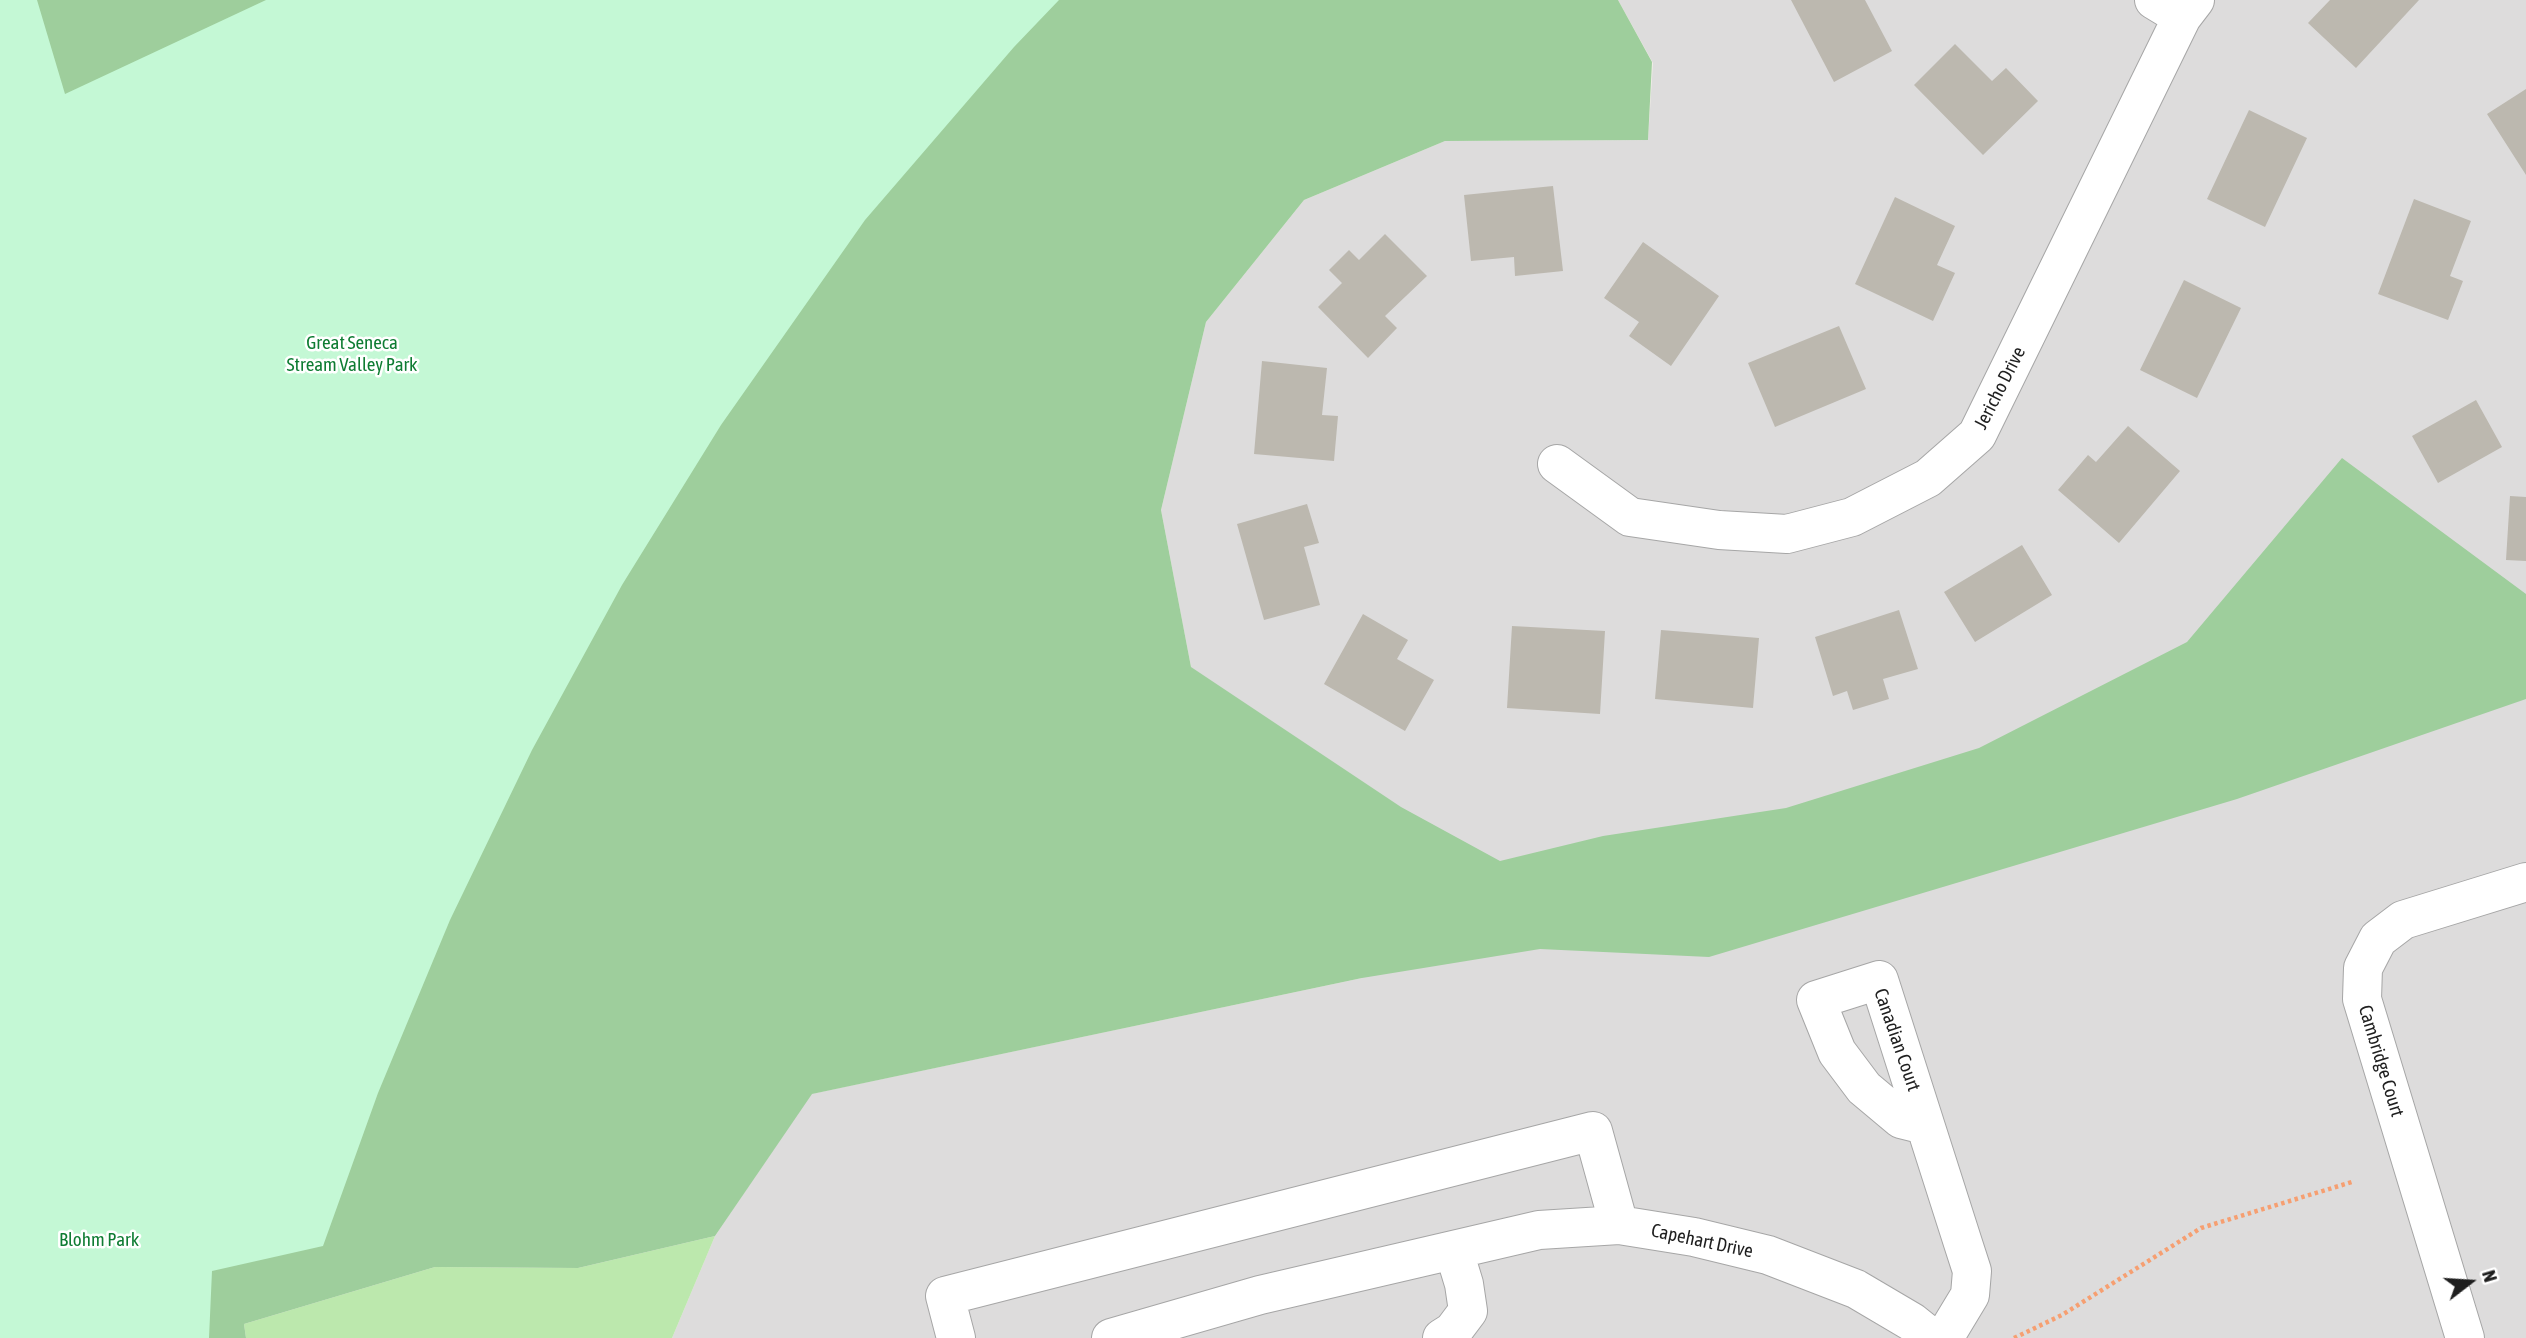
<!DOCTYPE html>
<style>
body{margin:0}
#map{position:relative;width:2526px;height:1338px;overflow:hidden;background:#f0efe6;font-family:"Asap Condensed",sans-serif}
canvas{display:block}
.north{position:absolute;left:2435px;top:1247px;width:70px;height:70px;-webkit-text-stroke:5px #fff;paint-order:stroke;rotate:73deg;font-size:19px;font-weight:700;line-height:28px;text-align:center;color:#1f1f1f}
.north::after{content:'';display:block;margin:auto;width:24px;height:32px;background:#1f1f1f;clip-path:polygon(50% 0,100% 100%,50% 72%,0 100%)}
</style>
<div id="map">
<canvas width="2526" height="1338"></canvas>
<div class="north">N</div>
</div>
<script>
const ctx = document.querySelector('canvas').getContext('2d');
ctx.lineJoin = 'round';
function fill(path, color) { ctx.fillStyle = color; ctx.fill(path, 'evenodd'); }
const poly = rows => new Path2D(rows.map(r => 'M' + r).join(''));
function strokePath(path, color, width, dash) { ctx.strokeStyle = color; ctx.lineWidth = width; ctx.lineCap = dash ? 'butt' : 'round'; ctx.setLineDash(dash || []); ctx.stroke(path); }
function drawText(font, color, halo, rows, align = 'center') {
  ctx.font = font + ' "Asap Condensed",sans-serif'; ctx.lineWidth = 5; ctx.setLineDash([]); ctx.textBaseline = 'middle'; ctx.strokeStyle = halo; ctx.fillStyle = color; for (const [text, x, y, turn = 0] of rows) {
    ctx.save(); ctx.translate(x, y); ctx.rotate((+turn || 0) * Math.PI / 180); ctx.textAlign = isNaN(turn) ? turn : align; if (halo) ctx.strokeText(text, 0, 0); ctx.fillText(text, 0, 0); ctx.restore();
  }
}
fill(poly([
 [1618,0,2526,0,2526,1338,672,1338,715,1236,811,1094,1362,978,1191,667,1161,510,1206,322,1304,200,1445,141,1648,140,1653,63]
]), '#dddcdc');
fill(poly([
 [715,1236,672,1338,246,1338,244,1324,435,1267,578,1268]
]), '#bce8ad');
fill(poly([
 [0,0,1618,0,1652,62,1648,140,1445,141,1304,200,1206,322,1161,510,1191,667,1401,807,1500,861,1603,836,1786,808,1979,748,2187,642,2342,458,2526,594,2526,699,2237,799,1709,957,1540,949,1362,978,812,1094,715,1236,578,1268,435,1267,244,1324,246,1338,0,1338]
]), '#9ece9c');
fill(poly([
 [0,0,37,0,65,94,266,0,1059,0,1014,47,865,220,721,425,622,585,532,750,450,920,378,1093,323,1246,212,1271,209,1338,0,1338]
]), '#c4f8d5');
fill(poly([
 [1791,0,1865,0,1892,51,1834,82],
 [2330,0,2419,0,2356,68,2308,23],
 [1955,44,1992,81,2006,68,2038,101,1983,155,1914,85],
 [2526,89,2526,175,2487,114],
 [2249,110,2307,138,2265,227,2207,199],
 [1553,186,1563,271,1515,276,1514,257,1471,261,1464,195],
 [1895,197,1955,226,1937,265,1955,273,1933,321,1855,284],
 [2414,199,2471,221,2450,276,2463,281,2448,320,2378,294],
 [1385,234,1427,276,1385,316,1397,328,1368,358,1318,307,1342,283,1329,270,1349,250,1359,260],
 [1643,242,1719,296,1671,366,1629,336,1639,322,1604,298],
 [2184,280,2241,308,2197,398,2140,370],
 [1839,326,1866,389,1775,427,1748,363],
 [1262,361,1327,368,1322,415,1338,416,1334,461,1254,454],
 [2476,400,2502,447,2438,483,2412,436],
 [2128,426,2180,471,2119,543,2058,490,2088,455,2096,462],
 [2510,496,2526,497,2526,561,2506,560],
 [1307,504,1319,543,1304,547,1320,605,1264,620,1237,524],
 [2022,545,2052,595,1975,642,1944,592],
 [1899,610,1918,669,1883,679,1889,699,1853,710,1847,691,1833,696,1815,637],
 [1363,614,1408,640,1397,659,1434,680,1405,731,1324,684],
 [1512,626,1605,631,1600,714,1507,708],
 [1661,630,1759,638,1753,708,1655,699]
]), '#bcb8af');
const minor = poly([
 [2154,0,2182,17],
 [1557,464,1630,517,1719,530,1787,534,1852,517,1928,478,1977,435,2182,17,2195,0],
 [1925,1125,1901,1119,1864,1088,1837,1052,1816,1000,1879,980,1962,1240,1972,1271,1970,1295,1944,1338],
 [956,1338,945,1296,1593,1131,1619,1225],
 [1111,1338,1260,1295,1539,1230,1619,1225,1694,1237,1768,1255,1856,1289,1912,1322,1932,1338],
 [1442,1338,1453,1331,1468,1311,1464,1284,1454,1251],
 [2465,1338,2362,999,2363,968,2378,939,2403,920,2526,882]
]);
strokePath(minor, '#a6a6a6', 40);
strokePath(poly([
 [2014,1338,2062,1315,2201,1228,2352,1182]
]), '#f69f71', 4.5, [3.5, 3.5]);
strokePath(minor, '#fff', 38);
drawText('19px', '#0f7c33', '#fff', [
 ["Great Seneca",352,343],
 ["Stream Valley Park",352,365],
 ["Blohm Park",99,1240]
]);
drawText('19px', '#1f1f1f', '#fff', [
 ["Jericho Drive",2000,388,-63],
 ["Canadian Court",1897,1040,71],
 ["Cambridge Court",2381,1061,73],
 ["Capehart Drive",1702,1241,12]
]);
</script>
